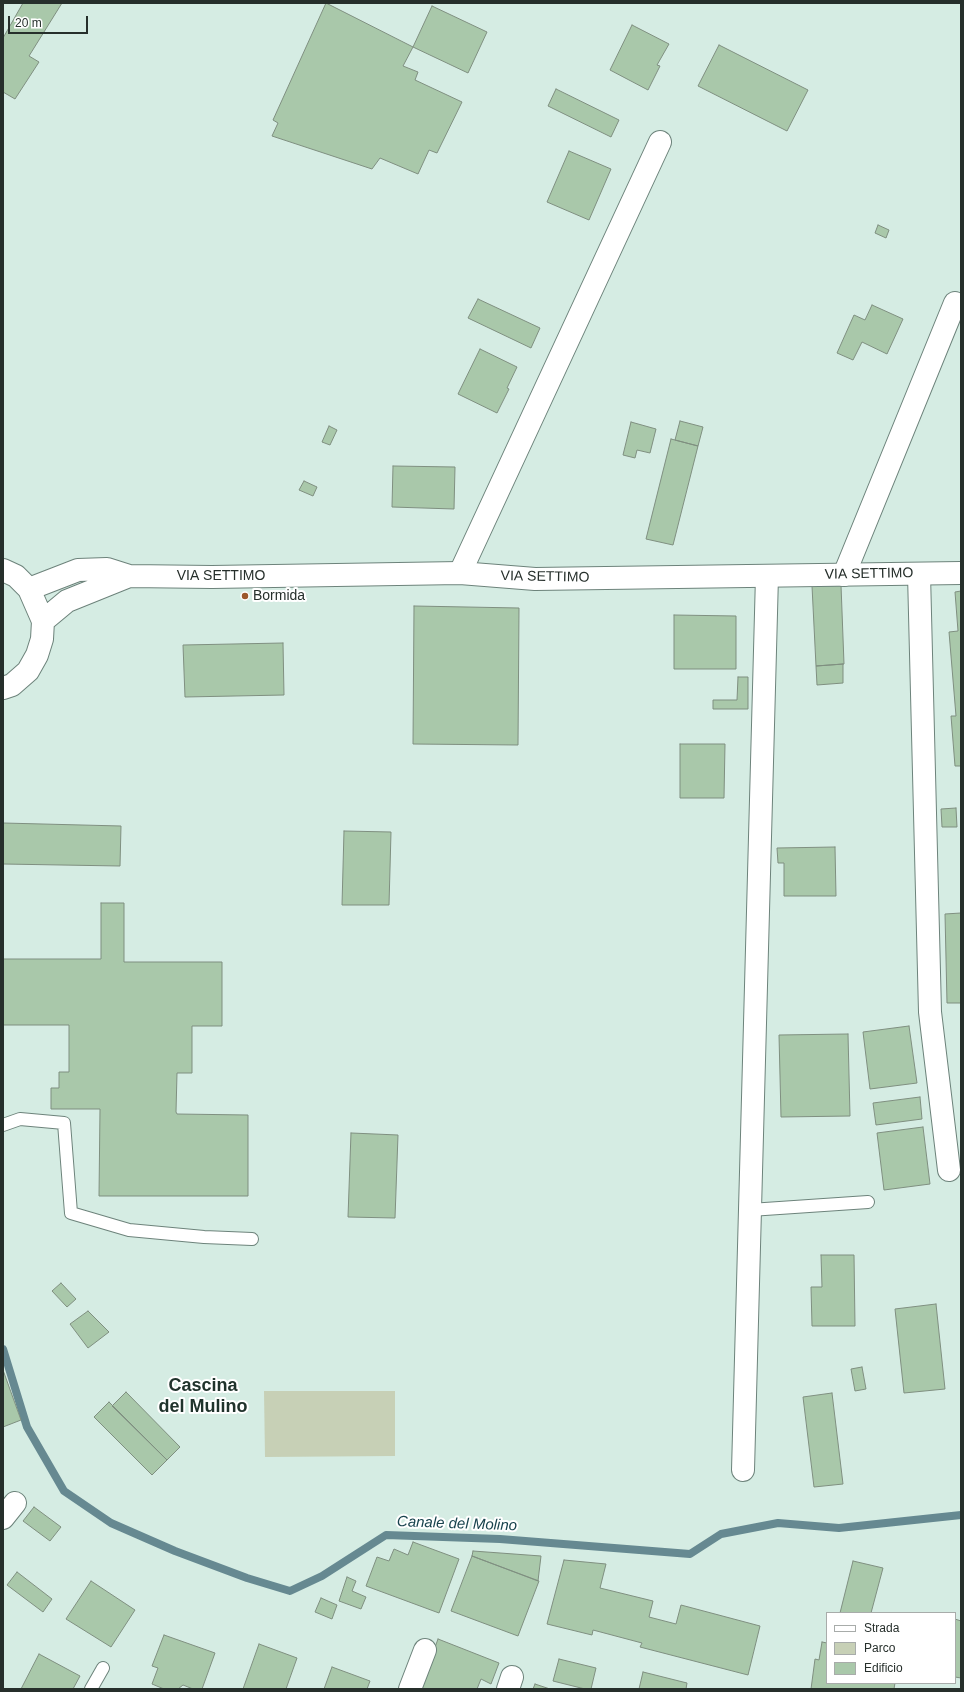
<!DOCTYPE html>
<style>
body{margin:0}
#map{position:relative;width:964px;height:1692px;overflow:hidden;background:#d5ece3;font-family:Helvetica,sans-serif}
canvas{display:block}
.frame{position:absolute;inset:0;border:4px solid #262f2b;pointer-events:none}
.legend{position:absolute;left:826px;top:1612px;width:130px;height:72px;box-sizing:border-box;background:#fff;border:1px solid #a8acaa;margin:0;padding:5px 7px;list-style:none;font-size:12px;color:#262f2b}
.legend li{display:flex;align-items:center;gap:8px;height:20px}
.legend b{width:20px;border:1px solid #a8acaa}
.scale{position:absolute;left:8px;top:16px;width:80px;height:18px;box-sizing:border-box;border:2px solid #262f2b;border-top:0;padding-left:5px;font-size:12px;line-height:14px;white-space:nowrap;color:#262f2b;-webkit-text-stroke:3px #fff;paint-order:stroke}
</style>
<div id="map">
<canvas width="964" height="1692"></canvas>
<div class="frame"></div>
<ul class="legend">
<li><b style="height:5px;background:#fff"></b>Strada</li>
<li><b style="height:11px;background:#c7d0b6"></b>Parco</li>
<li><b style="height:11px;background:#a9c8aa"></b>Edificio</li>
</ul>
<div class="scale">20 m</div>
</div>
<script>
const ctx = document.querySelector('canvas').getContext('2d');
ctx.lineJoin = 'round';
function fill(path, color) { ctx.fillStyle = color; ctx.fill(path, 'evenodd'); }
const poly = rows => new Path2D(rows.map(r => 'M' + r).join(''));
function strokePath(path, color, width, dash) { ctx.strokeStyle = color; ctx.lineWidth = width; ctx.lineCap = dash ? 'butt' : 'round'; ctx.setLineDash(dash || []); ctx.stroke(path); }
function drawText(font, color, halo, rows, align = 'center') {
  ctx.font = font + ' Helvetica,sans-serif'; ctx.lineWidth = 4; ctx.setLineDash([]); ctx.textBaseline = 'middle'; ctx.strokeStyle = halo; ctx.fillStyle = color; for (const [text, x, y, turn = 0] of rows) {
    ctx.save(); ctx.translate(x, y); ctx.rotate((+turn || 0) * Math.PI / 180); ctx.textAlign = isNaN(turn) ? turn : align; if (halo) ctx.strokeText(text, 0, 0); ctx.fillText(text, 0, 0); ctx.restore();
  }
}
fill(poly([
 [264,1391,395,1391,395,1456,265,1457]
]), '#c7d0b6');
strokePath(poly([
 [3,1349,27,1427,64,1491,111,1523,175,1551,247,1578,290,1591,322,1576,386,1535,500,1539,690,1554,721,1534,778,1523,839,1528,961,1515]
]), '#668991', 8);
const building = poly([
 [23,3,62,3,29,56,39,62,15,99,3,92,3,38,23,3],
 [326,3,413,47,403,66,418,72,415,80,462,102,437,153,429,150,418,174,380,158,372,169,272,136,278,123,273,120,326,3],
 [432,6,487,32,468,73,413,47,432,6],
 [632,25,669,44,657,65,660,66,648,90,610,70,632,25],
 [719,45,808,90,787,131,698,86,719,45],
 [556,89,619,120,611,137,548,106,556,89],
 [569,151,611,169,589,220,547,202,569,151],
 [878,225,889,230,886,238,875,233,878,225],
 [478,299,540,328,531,348,468,318,478,299],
 [872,305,903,319,887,354,862,342,853,360,837,353,854,315,865,320,872,305],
 [480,349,517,367,507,388,509,389,497,413,458,394,480,349],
 [680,421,703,427,698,446,675,440,680,421],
 [631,422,656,429,650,453,637,450,635,458,623,455,631,422],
 [329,426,337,430,330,445,322,442,329,426],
 [671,439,698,446,673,545,646,539,671,439],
 [393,466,455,467,454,509,392,507,393,466],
 [304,481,317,487,313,496,299,490,304,481],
 [841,585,844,664,816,666,812,586,841,585],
 [961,591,961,766,955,766,951,716,956,716,949,632,958,631,955,592,961,591],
 [414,606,519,608,518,745,413,744,414,606],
 [674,615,736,616,736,669,674,669,674,615],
 [283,643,284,695,185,697,183,645,283,643],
 [843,664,843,683,817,685,816,666,843,664],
 [738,677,748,677,748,709,713,709,713,700,737,700,738,677],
 [680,744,725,744,724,798,680,798,680,744],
 [956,808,957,827,942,827,941,809,956,808],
 [3,823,121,826,120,866,3,864,3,823],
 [344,831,391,832,389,905,342,905,344,831],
 [835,847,836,896,784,896,784,863,778,863,777,848,835,847],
 [101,903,124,903,124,962,222,962,222,1026,192,1026,192,1073,177,1073,176,1112,177,1114,248,1115,248,1196,99,1196,100,1109,51,1109,51,1088,59,1088,59,1072,69,1072,69,1025,3,1025,3,959,101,959,101,903],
 [961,913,961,1003,947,1003,945,914,961,913],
 [909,1026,917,1083,870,1089,863,1032,909,1026],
 [848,1034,850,1116,781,1117,779,1035,848,1034],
 [920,1097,922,1119,876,1125,873,1103,920,1097],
 [923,1127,930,1184,884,1190,877,1133,923,1127],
 [351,1133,398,1135,395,1218,348,1217,351,1133],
 [821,1255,854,1255,855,1326,812,1326,811,1287,822,1287,821,1255],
 [61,1283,76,1299,67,1307,52,1291,61,1283],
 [936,1304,945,1389,904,1393,895,1309,936,1304],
 [88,1311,109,1332,88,1348,70,1324,88,1311],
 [862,1367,866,1389,855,1391,851,1369,862,1367],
 [3,1370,21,1420,3,1427,3,1370],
 [126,1392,180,1447,167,1460,112,1406,126,1392],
 [832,1393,843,1484,814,1487,803,1397,832,1393],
 [109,1402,167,1460,152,1475,94,1417,109,1402],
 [34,1507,61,1527,50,1541,23,1521,34,1507],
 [413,1542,459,1559,439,1613,366,1586,377,1557,389,1561,394,1549,408,1555,413,1542],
 [473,1551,541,1556,538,1581,472,1556,473,1551],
 [472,1556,539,1581,518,1636,451,1611,472,1556],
 [564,1560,606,1564,600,1588,653,1601,649,1617,676,1624,681,1605,760,1626,748,1675,640,1647,642,1643,593,1630,592,1635,547,1624,564,1560],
 [853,1561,883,1568,871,1613,840,1613,853,1561],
 [17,1572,52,1599,43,1612,7,1585,17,1572],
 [347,1577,356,1581,352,1591,366,1597,361,1609,339,1601,347,1577],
 [91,1581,135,1610,111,1647,66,1619,91,1581],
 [321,1598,337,1605,332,1619,315,1612,321,1598],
 [955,1619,961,1621,961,1678,955,1677,955,1619],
 [164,1635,215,1653,202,1689,193,1689,183,1685,178,1689,164,1689,152,1684,158,1668,152,1666,164,1635],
 [438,1639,499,1663,491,1684,481,1679,477,1689,420,1689,438,1639],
 [822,1642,827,1643,827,1683,895,1683,894,1689,811,1689,815,1659,819,1660,822,1642],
 [259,1644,297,1658,286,1689,243,1689,259,1644],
 [39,1654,80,1676,73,1689,21,1689,39,1654],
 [559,1659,596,1668,591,1689,585,1689,553,1681,559,1659],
 [332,1667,370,1681,367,1689,324,1689,332,1667],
 [643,1672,687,1683,686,1689,639,1689,643,1672],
 [535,1684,550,1689,533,1689,535,1684]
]);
fill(building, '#a9c8aa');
strokePath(building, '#7f8f80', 1);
const service = poly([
 [3,1125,20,1119,64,1123,71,1213,129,1230,204,1237,252,1239],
 [750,1210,868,1202],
 [91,1689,103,1668]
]);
const minor = poly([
 [460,573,660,142],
 [919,574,930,1012,949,1170],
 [844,575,955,303],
 [743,1470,767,576],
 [3,1518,15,1503],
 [410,1689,425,1650],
 [508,1689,512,1677]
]);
const tertiary = poly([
 [3,570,16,576,29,589,43,621,42,639,37,655,28,671,12,685,3,688],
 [29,589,78,570,107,569,129,576,212,577,460,573,535,579,961,573],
 [43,621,67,601,129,576]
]);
strokePath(service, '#6d837b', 14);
strokePath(minor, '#6d837b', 24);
strokePath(tertiary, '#6d837b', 24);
strokePath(service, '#fff', 12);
strokePath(minor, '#fff', 22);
strokePath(tertiary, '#fff', 22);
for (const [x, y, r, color] of [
 [245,596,4,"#9c572b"]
]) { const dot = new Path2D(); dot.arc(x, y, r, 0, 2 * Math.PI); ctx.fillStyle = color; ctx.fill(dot); strokePath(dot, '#fff', 1.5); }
drawText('14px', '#262f2b', '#fff', [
 ["VIA SETTIMO",869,574,-1],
 ["VIA SETTIMO",221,576],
 ["VIA SETTIMO",545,577,1]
]);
drawText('14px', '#262f2b', '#fff', [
 ["Bormida",253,596]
], 'left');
drawText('italic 15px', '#18424d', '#fff', [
 ["Canale del Molino",457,1524,2]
]);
drawText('bold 18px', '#20332c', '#fff', [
 ["Cascina",203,1386],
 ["del Mulino",203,1407]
]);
</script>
